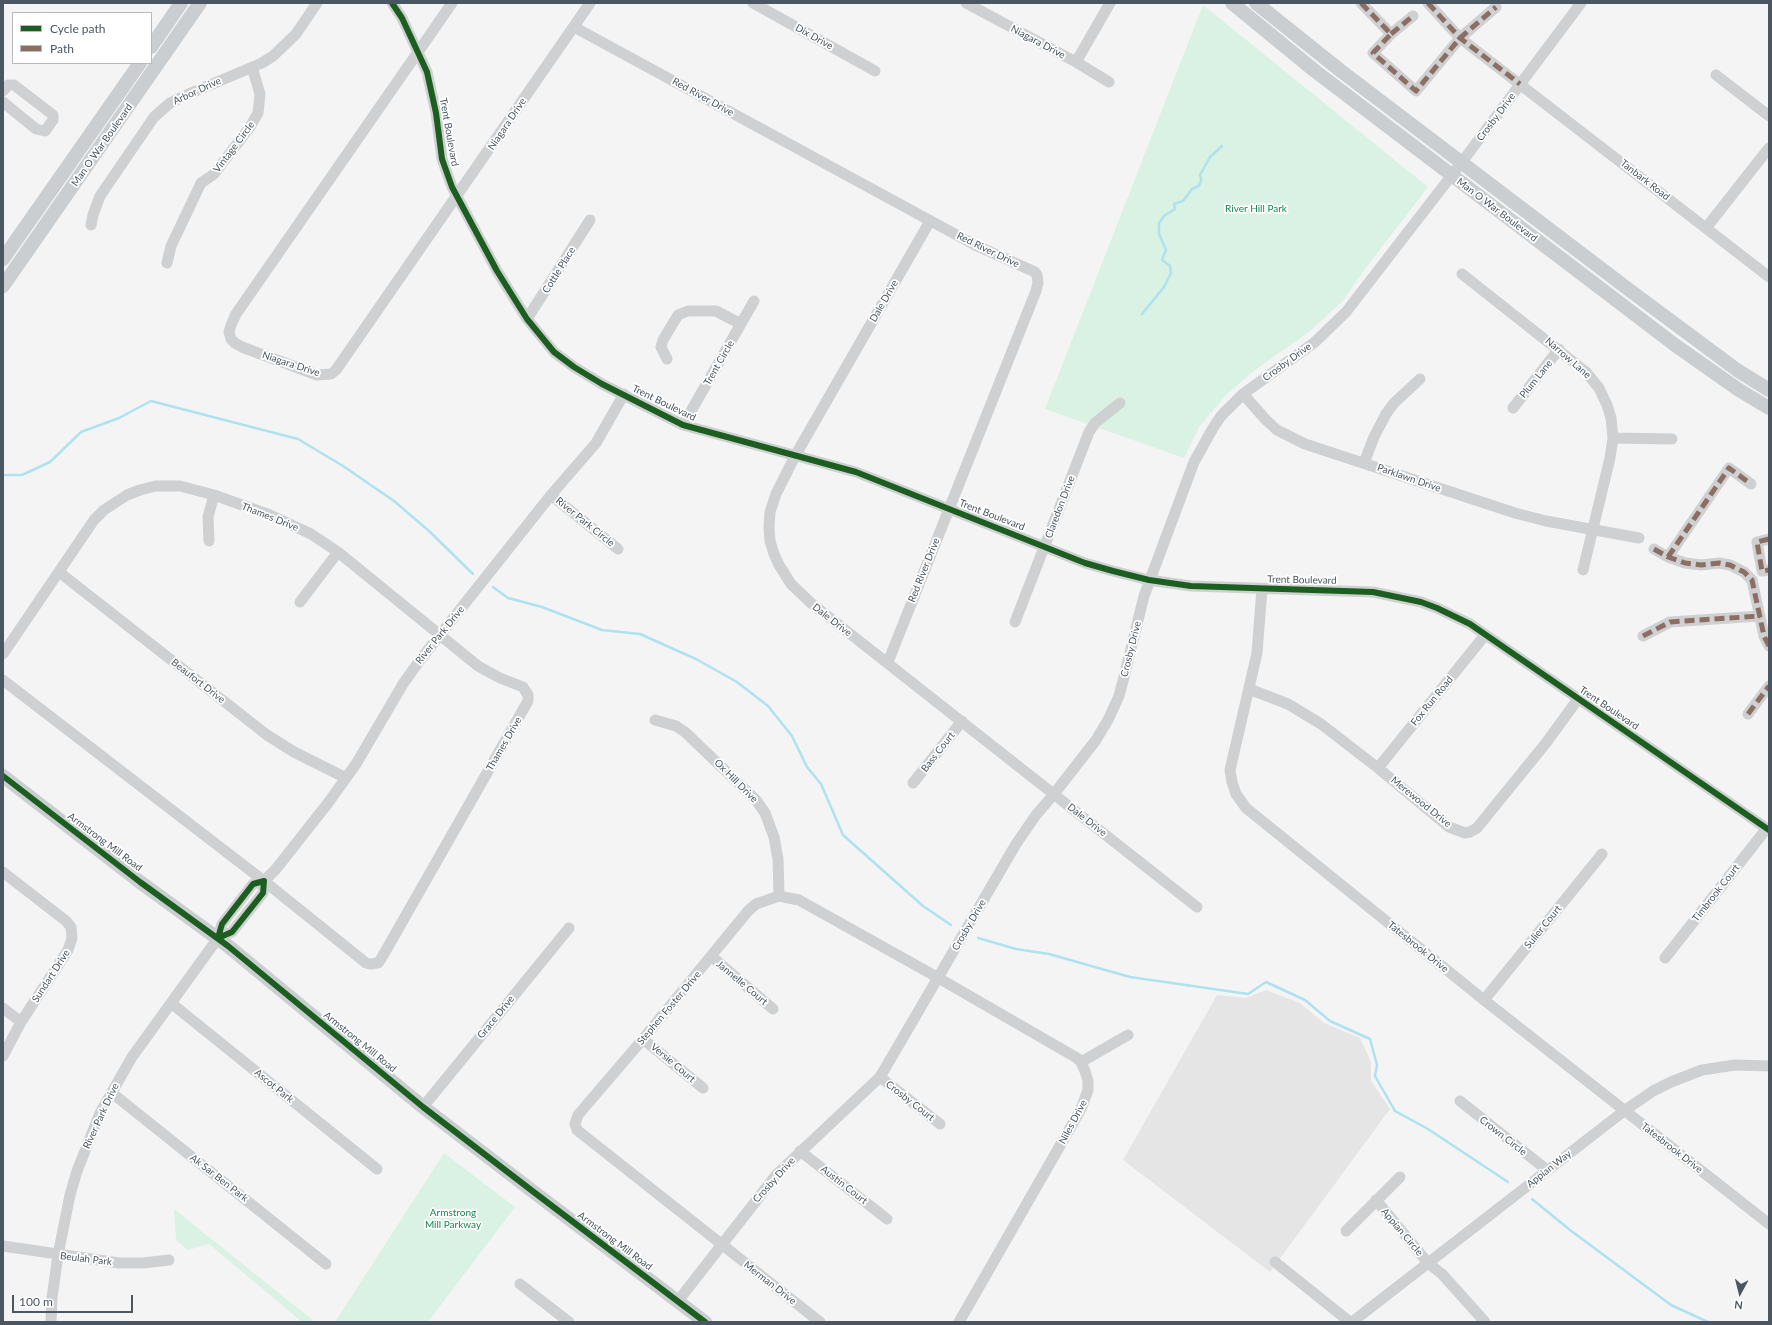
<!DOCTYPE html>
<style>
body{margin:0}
#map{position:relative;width:1772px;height:1325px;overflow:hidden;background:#f4f4f4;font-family:Lato,sans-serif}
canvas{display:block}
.frame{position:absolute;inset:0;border:4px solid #4a5661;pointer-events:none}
.legend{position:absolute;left:12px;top:12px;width:140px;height:52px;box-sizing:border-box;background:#fff;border:1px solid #b7bbc0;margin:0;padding:5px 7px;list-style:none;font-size:12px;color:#4a5661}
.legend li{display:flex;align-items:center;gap:8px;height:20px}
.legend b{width:20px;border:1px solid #b7bbc0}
.north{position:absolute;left:1720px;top:1273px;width:40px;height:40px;-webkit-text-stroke:3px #fff;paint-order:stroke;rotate:187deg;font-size:11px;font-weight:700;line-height:16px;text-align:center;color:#4a5661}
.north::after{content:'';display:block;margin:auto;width:14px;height:18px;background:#4a5661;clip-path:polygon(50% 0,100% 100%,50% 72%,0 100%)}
.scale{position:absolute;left:12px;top:1295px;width:121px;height:18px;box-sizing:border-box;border:2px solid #4a5661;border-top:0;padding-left:5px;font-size:12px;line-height:14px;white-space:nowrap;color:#4a5661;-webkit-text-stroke:3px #fff;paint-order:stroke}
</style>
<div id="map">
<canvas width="1772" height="1325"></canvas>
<div class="frame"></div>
<ul class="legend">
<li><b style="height:5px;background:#1b5e20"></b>Cycle path</li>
<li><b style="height:5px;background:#8d6e63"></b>Path</li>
</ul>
<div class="north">N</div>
<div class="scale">100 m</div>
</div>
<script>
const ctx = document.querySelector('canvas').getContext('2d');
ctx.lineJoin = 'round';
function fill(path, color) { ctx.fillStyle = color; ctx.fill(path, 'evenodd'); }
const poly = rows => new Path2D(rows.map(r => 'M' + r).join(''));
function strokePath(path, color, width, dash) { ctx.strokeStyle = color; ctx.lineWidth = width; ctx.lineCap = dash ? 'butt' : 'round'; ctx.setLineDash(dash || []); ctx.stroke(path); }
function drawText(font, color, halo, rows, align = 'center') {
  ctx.font = font + ' Lato,sans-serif'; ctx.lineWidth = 3.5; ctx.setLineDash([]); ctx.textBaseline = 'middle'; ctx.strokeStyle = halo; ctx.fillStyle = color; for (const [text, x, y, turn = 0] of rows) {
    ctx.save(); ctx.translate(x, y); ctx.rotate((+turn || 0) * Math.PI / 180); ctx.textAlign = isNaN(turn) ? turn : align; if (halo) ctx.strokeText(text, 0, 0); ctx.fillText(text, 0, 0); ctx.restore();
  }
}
fill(poly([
 [1266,990,1300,1003,1324,1023,1360,1038,1371,1062,1371,1081,1390,1109,1270,1272,1123,1160,1217,995,1246,998]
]), '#e6e5e6');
fill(poly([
 [1203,5,1428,187,1362,273,1343,301,1309,332,1255,370,1226,395,1199,427,1184,458,1045,409],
 [444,1153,515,1207,428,1322,335,1322],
 [174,1209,315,1322,302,1322,209,1244,188,1250,176,1240]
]), '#d9f2e3');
strokePath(poly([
 [1142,314,1164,287,1171,273,1170,266,1162,260,1166,250,1159,234,1159,223,1164,216,1175,209,1174,204,1183,201,1192,189,1199,186,1201,180,1200,175,1210,157,1222,146],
 [3,475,22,475,50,462,81,432,119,418,151,401,298,439,343,466,394,501,429,531,473,574],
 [493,587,508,598,542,607,602,630,640,634,696,659,737,682,768,706,792,736,807,767,821,784,843,835,923,906,951,925],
 [978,938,1016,949,1049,954,1130,977,1248,994,1266,982,1305,1000,1330,1021,1370,1039,1377,1065,1375,1076,1395,1111,1428,1129,1508,1182],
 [1532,1199,1570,1230,1671,1305,1708,1322]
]), '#aee2f0', 2.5);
strokePath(poly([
 [392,3,402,18,427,72,436,113,442,159,452,187,497,271,527,319,554,352,574,367,602,384,683,425,856,472,1085,563,1113,571,1149,580,1191,586,1373,592,1421,602,1437,608,1470,624,1769,830],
 [452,3,236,314,231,325,229,332,231,339,235,343,242,347,317,375,331,374,336,370,590,3],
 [753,3,875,71],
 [966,3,1076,62,1109,82],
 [1361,3,1391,34,1373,53,1416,91,1460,38,1496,7],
 [1428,3,1460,38,1769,277],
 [574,27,975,245,1035,272,1037,275,1038,283,1036,291,888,662],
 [1391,34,1413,16],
 [1076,62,1110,3],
 [1716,75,1769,116],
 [3,91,8,85,14,85,53,115,53,120,45,131,36,129,3,102],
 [930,221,795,456,776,494,770,512,769,528,770,541,774,554,779,565,791,584,811,603,1197,907],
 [91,225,93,215,100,196,154,117,170,103,191,93,262,63,273,56,296,34,317,3],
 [1706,228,1769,148],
 [167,263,171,246,201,183,214,174,250,127,258,113,260,94,252,67],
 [1462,274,1586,372,1599,388,1607,405,1611,418,1613,438,1610,458,1583,570],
 [527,319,590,220],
 [667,359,661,347,663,340,678,315,688,311,716,311,741,324],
 [1243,394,1266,420,1277,430,1305,444,1515,513,1546,521,1639,538],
 [1513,408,1559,349],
 [683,425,754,301],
 [1613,438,1672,439],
 [1364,463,1374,437,1386,414,1394,403,1420,379],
 [551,495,618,549],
 [1769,539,1757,542,1762,571,1769,570],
 [209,541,208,517,214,495],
 [1654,549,1668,557,1685,563,1701,565,1719,563,1730,565,1744,572,1752,580,1764,636,1769,646],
 [1668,557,1729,468,1751,484],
 [59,572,267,735,294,752,346,778],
 [1262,589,1257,653,1230,770,1232,782,1236,794,1246,808,1484,1000,1769,1224],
 [300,602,338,552],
 [1015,622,1089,432,1095,423,1120,403],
 [1643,636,1670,622,1760,616],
 [3,654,94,520,104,510,127,495,140,490,155,486,180,486,214,495,270,515,311,534,338,552,478,666,500,678,523,687,528,695,528,701,381,959,378,963,370,964,366,963,264,881,3,680],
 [1249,689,1288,704,1321,724,1378,768,1449,827,1465,833,1470,832,1477,828,1546,743,1578,699],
 [1748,714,1769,686],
 [655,720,676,726,685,732,756,800,765,813,774,837,778,859,779,896],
 [1378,768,1485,635],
 [913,783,962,721],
 [3,872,66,921,71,927,72,938,68,950,21,1022,3,1056],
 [218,938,232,932,263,893,264,881],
 [711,956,773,1009],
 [1665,958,1767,828],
 [1484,1000,1602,854],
 [171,1003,377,1169],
 [3,1008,21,1022],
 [643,1039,703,1088],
 [1081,1062,1128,1035],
 [880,1077,940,1124],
 [112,1093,326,1264],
 [1460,1101,1547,1170],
 [423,1107,569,928],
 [800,1151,887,1219],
 [1376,1200,1428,1263,1442,1274,1485,1322],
 [1346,1231,1400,1177],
 [3,1246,119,1263,143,1263,169,1260],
 [1275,1262,1350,1322],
 [520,1284,569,1322],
 [678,1301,777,1174,880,1077,1016,844,1036,815,1054,794,1096,740,1108,720,1119,696,1125,673,1144,596,1194,462,1213,428,1221,416,1243,394,1315,342,1346,312,1462,162,1581,3],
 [51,1322,52,1298,58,1255,70,1195,77,1171,100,1113,132,1057,218,938,222,924,253,884,264,881,276,869,328,803,356,764,403,684,420,660,551,495,596,443,624,394],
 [820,1322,577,1130,575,1124,578,1115,643,1039,748,911,756,904,779,896,799,900,928,972,1077,1058,1081,1062,1085,1071,1088,1081,1088,1090,1081,1109,959,1322],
 [1352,1322,1624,1111,1653,1091,1671,1082,1702,1070,1735,1065,1769,1066]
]), '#ced0d2', 11);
strokePath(poly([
 [1232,3,1315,71,1675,345,1739,390,1769,408],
 [1256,3,1341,71,1628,289,1737,370,1769,390],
 [151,47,181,3],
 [3,259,140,63],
 [3,286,200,3],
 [3,776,140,882,228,946,423,1107,535,1193,705,1322]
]), '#caced1', 14);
strokePath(poly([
 [1361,3,1391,34,1373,53,1416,91,1460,38,1496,7],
 [1428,3,1460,38,1520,84],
 [1391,34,1413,16],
 [1769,539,1757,542,1762,571,1769,570],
 [1654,549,1668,557,1685,563,1701,565,1719,563,1730,565,1744,572,1752,580,1764,636,1769,646],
 [1668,557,1729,468,1751,484],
 [1643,636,1670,622,1760,616],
 [1748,714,1769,686]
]), '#8d6e63', 5, [10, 5]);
strokePath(poly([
 [392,3,402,18,427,72,436,113,442,159,452,187,497,271,527,319,554,352,574,367,602,384,683,425,856,472,1085,563,1113,571,1149,580,1191,586,1373,592,1421,602,1437,608,1470,624,1769,830],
 [3,776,140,882,228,946,423,1107,535,1193,705,1322],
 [264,881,263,893,232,932,218,938,222,924,253,884,264,881]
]), '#1b5e20', 6);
drawText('10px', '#4a5661', '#fff', [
 ["Dix Drive",814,37,29],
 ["Niagara Drive",1038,42,28],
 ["Arbor Drive",197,91,-25],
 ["Red River Drive",703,97,29],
 ["Crosby Drive",1496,117,-53],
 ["Niagara Drive",507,124,-56],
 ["Trent Boulevard",449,132,80],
 ["Man O War Boulevard",102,145,-55],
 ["Vintage Circle",234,147,-53],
 ["Tanbark Road",1645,180,38],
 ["Man O War Boulevard",1497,210,37],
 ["Red River Drive",988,250,26],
 ["Cottle Place",559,270,-58],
 ["Dale Drive",884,301,-60],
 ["Narrow Lane",1568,358,41],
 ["Crosby Drive",1287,362,-36],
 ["Trent Circle",719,363,-60],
 ["Niagara Drive",291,364,18],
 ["Plum Lane",1536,379,-51],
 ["Trent Boulevard",664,403,26],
 ["Parklawn Drive",1409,478,19],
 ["Claredon Drive",1060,507,-69],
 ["Trent Boulevard",992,515,21],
 ["Thames Drive",270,517,22],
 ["River Park Circle",585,522,39],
 ["Red River Drive",924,570,-68],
 ["Trent Boulevard",1302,580,1],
 ["Dale Drive",832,620,38],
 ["River Park Drive",440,635,-51],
 ["Crosby Drive",1131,649,-76],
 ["Beaufort Drive",198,681,38],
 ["Fox Run Road",1432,701,-51],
 ["Trent Boulevard",1609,708,34],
 ["Thames Drive",504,744,-60],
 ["Bass Court",938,752,-52],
 ["Ox Hill Drive",736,781,45],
 ["Merewood Drive",1421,802,39],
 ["Dale Drive",1087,820,38],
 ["Armstrong Mill Road",105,842,37],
 ["Timbrook Court",1716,893,-52],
 ["Crosby Drive",969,925,-60],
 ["Sulier Court",1543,927,-51],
 ["Tatesbrook Drive",1418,947,39],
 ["Sundart Drive",51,976,-57],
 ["Jannelle Court",742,983,40],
 ["Stephen Foster Drive",669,1008,-50],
 ["Grace Drive",496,1017,-51],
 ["Armstrong Mill Road",360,1042,39],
 ["Versie Court",673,1063,40],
 ["Ascot Park",274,1086,39],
 ["Crosby Court",910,1101,38],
 ["River Park Drive",101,1116,-65],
 ["Niles Drive",1073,1122,-62],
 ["Crown Circle",1503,1136,38],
 ["Tatesbrook Drive",1672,1148,38],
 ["Appian Way",1549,1169,-38],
 ["Ak Sar Ben Park",219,1178,38],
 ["Crosby Drive",774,1180,-48],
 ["Austin Court",844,1185,38],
 ["Appian Circle",1402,1232,50],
 ["Armstrong Mill Road",615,1241,37],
 ["Beulah Park",86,1259,7],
 ["Merman Drive",770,1283,38]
]);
drawText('10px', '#17864f', '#fff', [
 ["River Hill Park",1256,209],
 ["Armstrong",453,1213],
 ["Mill Parkway",453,1225]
]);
</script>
